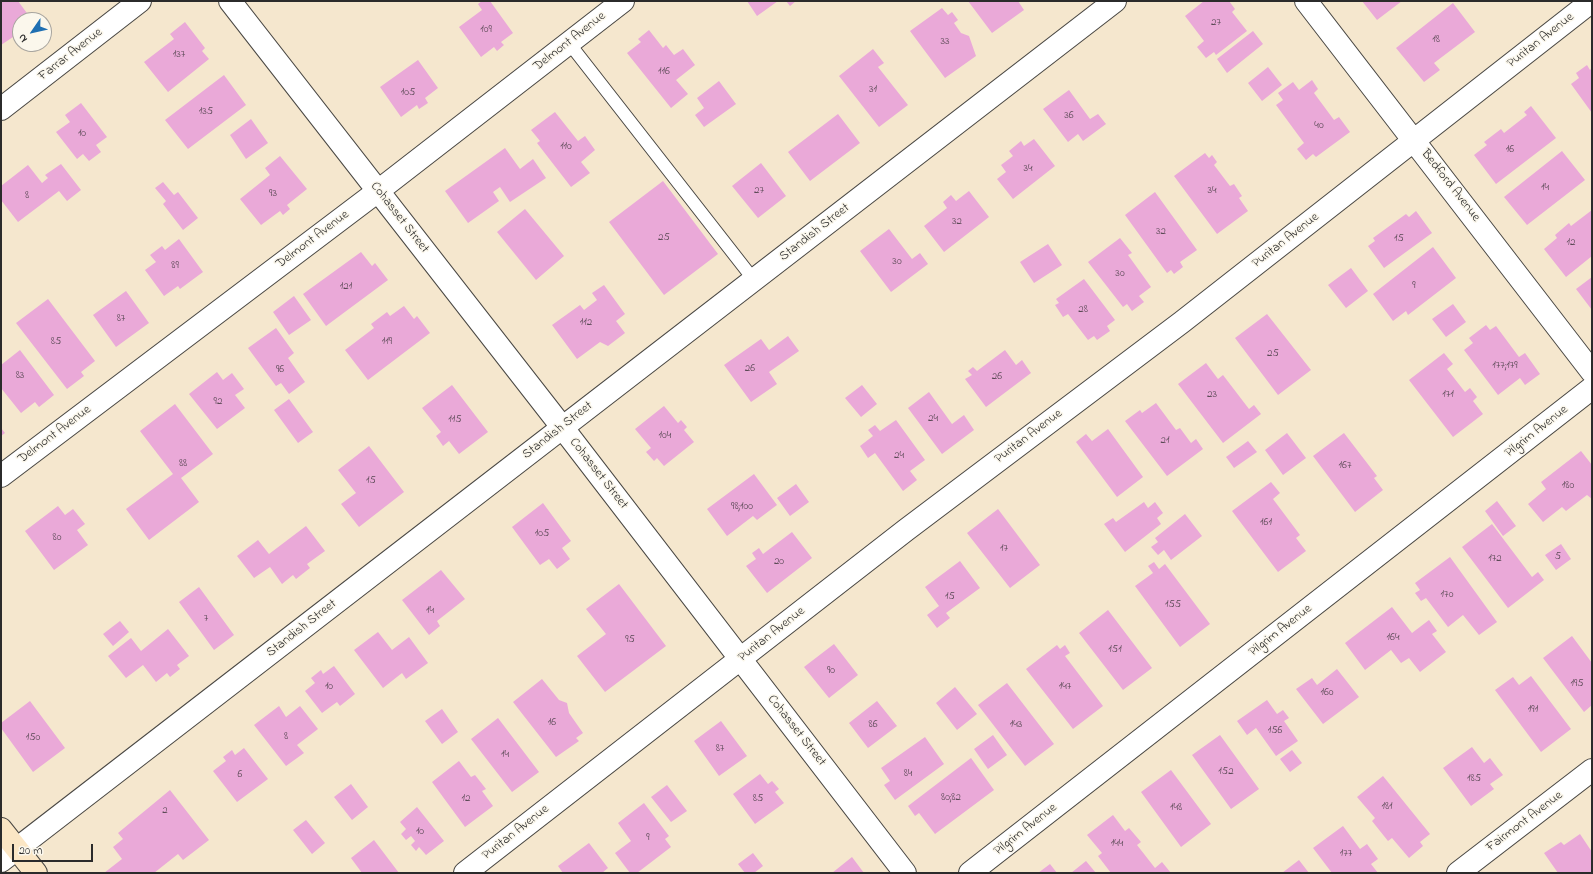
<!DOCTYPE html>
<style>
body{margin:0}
#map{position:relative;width:1593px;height:874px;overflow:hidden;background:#f5e7ce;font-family:"Indie Flower",sans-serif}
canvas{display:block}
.frame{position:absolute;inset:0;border:2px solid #2b2b2b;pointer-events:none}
.north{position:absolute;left:12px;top:12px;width:40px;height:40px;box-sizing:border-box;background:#fbf7ec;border:1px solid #a8a59f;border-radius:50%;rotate:236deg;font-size:11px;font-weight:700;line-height:16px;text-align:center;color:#2b2b2b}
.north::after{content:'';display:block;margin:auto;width:14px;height:18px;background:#1f6fb2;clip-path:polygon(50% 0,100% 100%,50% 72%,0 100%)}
.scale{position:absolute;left:12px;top:844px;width:81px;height:18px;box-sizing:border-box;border:2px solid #2b2b2b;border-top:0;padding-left:5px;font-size:12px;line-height:14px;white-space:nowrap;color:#2b2b2b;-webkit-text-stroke:3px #fbf7ec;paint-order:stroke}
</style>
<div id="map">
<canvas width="1593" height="874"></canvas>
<div class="frame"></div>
<div class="north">N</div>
<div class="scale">20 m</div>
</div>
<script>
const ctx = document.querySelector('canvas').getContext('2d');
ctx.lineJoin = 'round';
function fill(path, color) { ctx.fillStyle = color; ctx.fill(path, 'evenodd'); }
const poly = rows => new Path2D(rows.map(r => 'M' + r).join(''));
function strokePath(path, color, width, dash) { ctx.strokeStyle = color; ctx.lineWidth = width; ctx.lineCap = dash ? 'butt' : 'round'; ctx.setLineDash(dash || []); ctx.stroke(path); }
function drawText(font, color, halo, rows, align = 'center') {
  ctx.font = font + ' "Indie Flower",sans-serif'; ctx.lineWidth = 3; ctx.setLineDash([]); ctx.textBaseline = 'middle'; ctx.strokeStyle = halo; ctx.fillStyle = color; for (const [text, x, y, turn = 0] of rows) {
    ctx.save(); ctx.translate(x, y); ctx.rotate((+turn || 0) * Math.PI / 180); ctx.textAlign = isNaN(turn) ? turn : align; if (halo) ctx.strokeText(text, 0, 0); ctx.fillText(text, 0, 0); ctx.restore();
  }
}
fill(poly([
 [4,1,18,1,32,20,20,20,20,36,15,40,13,37,1,45,1,3],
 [482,1,490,1,513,33,501,42,504,45,497,51,494,47,481,57,459,27,482,10,478,4],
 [747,1,778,1,757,16],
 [786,1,796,1,790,6],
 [968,1,1018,1,1024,10,992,33],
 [1204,1,1229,1,1235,9,1232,12,1247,31,1216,55,1214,52,1206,58,1197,47,1204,41,1185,16],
 [1362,1,1402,1,1377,20],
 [1453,3,1475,32,1434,63,1440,70,1424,82,1396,48],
 [942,8,948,15,952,12,958,20,954,23,961,33,969,36,976,56,945,78,910,31],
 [185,22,205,48,202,51,209,59,168,92,144,62,174,39,170,34],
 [649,30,663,48,666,45,674,55,683,49,695,65,676,80,688,94,671,108,627,53,641,42,638,39],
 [1253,31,1263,44,1227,73,1217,59],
 [873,49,884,63,878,67,908,105,879,127,839,76],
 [418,60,438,88,425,98,428,103,419,109,417,105,401,117,380,87],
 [1587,65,1590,70,1592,68,1592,113,1571,84,1579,78,1576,73],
 [1268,67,1282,85,1262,101,1248,83],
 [224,75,246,105,188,149,165,120],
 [1312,80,1318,89,1314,93,1334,120,1339,117,1350,132,1316,157,1313,154,1306,160,1297,149,1304,143,1276,105,1283,100,1278,93,1293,82,1299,90],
 [719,81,736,104,704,127,695,115,704,108,697,98],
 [1069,90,1090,119,1098,114,1106,124,1083,141,1078,134,1068,142,1043,109],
 [81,103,107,137,96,145,101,152,89,161,83,154,77,159,56,132,70,122,65,115],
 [1531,106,1556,138,1496,184,1474,155,1487,145,1484,142,1501,129,1504,133,1527,115,1524,112],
 [555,112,578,141,585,136,595,150,581,162,590,173,571,187,537,143,540,141,531,130],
 [838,114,860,143,810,181,788,152],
 [251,119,268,143,246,159,230,135],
 [1034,139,1055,166,1013,199,997,179,1006,172,1001,165,1013,156,1009,151,1021,141,1024,146],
 [505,148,520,169,533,159,546,178,510,202,500,187,493,192,499,201,468,223,445,191],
 [1562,151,1585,180,1527,225,1504,197],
 [1205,153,1209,158,1212,155,1217,162,1214,165,1230,186,1234,184,1242,196,1239,198,1248,211,1217,234,1174,176],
 [280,156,307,189,287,205,290,209,283,215,280,211,261,225,240,199,270,175,265,168],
 [761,163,786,196,758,218,732,186],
 [61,164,81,190,67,201,59,191,18,222,1,200,1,186,28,165,42,183,48,178,45,175],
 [663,181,718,254,664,295,609,222],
 [163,182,174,195,178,192,198,218,183,230,163,204,166,201,155,188],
 [969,191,989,217,944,252,924,226,947,208,943,202,951,195,956,201],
 [1155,192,1197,250,1180,262,1183,267,1174,274,1171,270,1167,273,1125,215],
 [525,209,564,256,536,280,497,232],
 [1592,210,1592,256,1566,277,1544,249,1557,238,1555,235,1569,223,1571,226],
 [1416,211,1432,233,1384,268,1368,246,1375,241,1373,238,1406,214,1409,217],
 [889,229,912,259,920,253,928,264,891,292,860,251],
 [1120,238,1132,253,1128,255,1151,287,1139,296,1144,302,1132,311,1127,304,1123,307,1088,262],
 [179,239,203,272,180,289,178,286,164,296,145,270,156,262,150,255,162,246,165,250],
 [1048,244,1062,265,1034,283,1020,262],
 [1433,247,1456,278,1408,315,1406,311,1393,321,1373,294],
 [361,252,372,266,375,263,388,280,326,326,303,294],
 [1351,268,1368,291,1346,308,1328,285],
 [1592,277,1592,310,1576,289],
 [1084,279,1115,320,1107,326,1110,331,1097,340,1094,336,1088,340,1068,314,1063,317,1055,305,1059,303,1056,299],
 [604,285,625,314,616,321,625,333,608,346,600,342,577,359,552,325,580,305,584,310,597,300,592,293],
 [126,291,149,323,116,347,93,315],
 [294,296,311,320,289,335,273,312],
 [48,299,95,361,81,372,84,376,67,389,16,323],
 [1453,304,1466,322,1446,337,1432,319],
 [404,306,414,319,417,316,430,333,368,380,345,350,374,328,371,324,387,312,390,316],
 [1267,314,1311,370,1278,395,1235,338],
 [1486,325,1490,330,1496,326,1519,357,1525,353,1540,374,1525,385,1520,378,1498,395,1464,350,1473,343,1469,338],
 [276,328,294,353,288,358,305,382,289,394,281,383,276,386,248,348],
 [788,336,799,351,769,372,777,384,751,402,724,365,761,339,769,350],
 [20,350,54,395,39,407,35,402,21,413,1,388,1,365],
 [1005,350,1016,365,1022,360,1031,373,986,407,965,379,972,375,968,371,973,367,977,371],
 [1444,353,1453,364,1447,369,1465,392,1470,388,1477,397,1473,401,1483,414,1453,437,1409,380],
 [1206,363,1218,379,1223,375,1249,409,1254,405,1261,414,1223,443,1178,384],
 [217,372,223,380,232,373,244,389,235,395,245,408,217,429,189,394],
 [452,385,488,432,459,454,449,441,443,446,436,436,441,432,422,408],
 [862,385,877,404,861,417,845,398],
 [929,392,952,424,964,415,974,430,942,454,908,408],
 [289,399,313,432,298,443,274,410],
 [1156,403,1176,430,1180,428,1191,443,1196,439,1203,449,1167,476,1125,421,1140,410,1142,413],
 [175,404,213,454,181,478,199,502,149,540,126,509,173,474,140,431],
 [664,406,678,423,681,420,687,427,684,430,694,442,664,466,657,458,654,461,646,452,651,448,635,429],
 [896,420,925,460,910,471,917,480,903,491,875,453,868,458,860,446,873,436,868,430,875,425,880,431],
 [1,428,5,433,1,436],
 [1108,429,1143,477,1117,497,1076,442,1086,434,1092,441],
 [1287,433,1306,458,1283,475,1265,450],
 [1344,433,1377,476,1374,478,1383,490,1355,512,1313,456],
 [1248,441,1257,452,1234,468,1226,457],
 [369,446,404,492,359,527,341,504,356,493,338,470],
 [1581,451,1592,465,1592,499,1587,495,1566,511,1562,507,1543,522,1528,504,1546,489,1541,482],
 [754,474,777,505,757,520,753,516,727,536,707,509],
 [1271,482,1280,493,1273,499,1300,535,1296,538,1306,551,1278,572,1232,511],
 [796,484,809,502,790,516,777,498],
 [1497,501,1516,526,1503,536,1485,511],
 [1144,502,1148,508,1155,502,1163,513,1157,518,1161,524,1125,552,1104,524,1113,518,1116,522],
 [543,503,571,541,562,548,570,559,557,569,549,559,540,565,512,527],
 [58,506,65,515,73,509,85,524,77,530,88,545,54,570,25,531],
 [998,509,1040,565,1010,588,967,533],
 [1185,514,1202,536,1171,560,1164,550,1158,555,1151,547,1158,542,1155,538],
 [1492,524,1532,577,1538,572,1544,580,1508,608,1462,547],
 [306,526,325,551,307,564,310,568,296,579,293,575,282,584,270,567,254,578,237,556,258,540,269,554],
 [792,532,812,558,767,593,746,566,756,559,752,553,759,548,763,554],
 [1561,544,1571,559,1556,570,1545,555],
 [1450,557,1497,622,1479,635,1463,615,1448,627,1426,598,1421,601,1415,593,1420,590,1415,583],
 [960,561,980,588,946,613,950,618,937,628,927,615,939,606,925,587],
 [1154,562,1159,569,1165,564,1210,624,1180,647,1135,586,1153,573,1148,566],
 [441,570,465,599,437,621,440,626,429,635,402,600],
 [619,584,666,646,605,692,577,656,606,634,586,609],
 [199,587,234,635,214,650,179,602],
 [1392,607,1412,633,1429,620,1437,631,1432,634,1446,652,1420,672,1409,658,1401,663,1391,650,1365,670,1345,643],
 [1108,610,1152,668,1123,690,1079,633],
 [120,621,129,632,113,646,103,634],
 [168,629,189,656,177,665,180,669,170,677,167,673,156,682,143,665,126,678,108,656,131,638,141,651],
 [378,632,392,650,409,637,428,663,406,679,402,673,383,688,354,650],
 [1572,636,1592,663,1592,705,1584,712,1543,658],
 [834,644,858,675,829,698,804,667],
 [1057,645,1060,649,1065,645,1070,653,1065,656,1103,706,1073,729,1026,669],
 [334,666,355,694,340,706,337,702,322,713,305,691,315,683,311,678,321,670,323,674],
 [1337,669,1359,697,1323,724,1296,689,1312,678,1317,685],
 [1531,676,1571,729,1541,752,1495,690,1513,677,1519,685],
 [542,679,559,700,567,703,569,713,583,733,576,738,579,741,556,757,513,702],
 [1007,683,1054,744,1025,766,978,705],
 [955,687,977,714,957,730,936,703],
 [1267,700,1277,714,1283,710,1289,718,1284,721,1298,741,1276,756,1256,728,1247,735,1237,721],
 [30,701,65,748,33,772,1,728,1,723],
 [877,701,897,726,868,748,849,723],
 [279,706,286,717,300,706,318,729,297,745,304,753,286,766,254,725],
 [442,709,458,732,442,744,425,721],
 [498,718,539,772,512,792,471,739],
 [721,721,747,756,719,776,694,741],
 [993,735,1007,755,988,769,974,749],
 [1220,735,1259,789,1231,809,1192,755],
 [925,737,944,764,895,800,884,785,890,781,881,768],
 [1472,747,1484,763,1490,758,1503,775,1490,784,1494,789,1471,806,1443,768],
 [244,748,268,779,237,802,213,771,226,761,223,757,232,750,235,755],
 [1292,750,1302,763,1290,772,1280,759],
 [971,758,994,790,935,834,919,813,915,816,908,806],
 [459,761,471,777,475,775,486,789,482,791,493,806,465,827,432,782],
 [1171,770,1211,824,1181,847,1141,792],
 [760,774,768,784,772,781,779,789,775,792,784,803,755,824,733,794],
 [1383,776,1430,834,1420,842,1423,846,1409,858,1392,838,1388,841,1372,821,1375,818,1357,797],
 [351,784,368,807,352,820,334,797],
 [667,785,687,811,671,822,651,797],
 [170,790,209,840,183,860,178,854,154,873,104,873,122,859,113,847,123,839,118,833],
 [644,803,669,836,665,839,671,847,637,873,630,873,615,853,631,841,618,823],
 [417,807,444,841,426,855,419,847,416,851,411,845,415,841,411,836,406,840,401,834,406,829,400,822],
 [1113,815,1125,831,1129,828,1141,842,1137,845,1155,868,1162,862,1171,873,1111,873,1098,856,1102,853,1087,835],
 [306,820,325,843,312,854,293,830],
 [1343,826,1360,849,1367,844,1378,859,1371,864,1378,873,1332,873,1313,848],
 [1580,834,1592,852,1592,873,1558,873,1544,853,1561,842,1564,845],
 [374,840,399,873,362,873,351,858],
 [589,843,608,868,602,873,563,873,558,866],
 [753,853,763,866,754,873,745,873,738,864],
 [852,857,864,873,832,873],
 [1299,860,1309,873,1282,873],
 [1086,861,1096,873,1071,873],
 [1050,864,1057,873,1038,873]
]), '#eaa9d8');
const service = poly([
 [569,43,754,280]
]);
const minor = poly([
 [230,1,562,427,905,873],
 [1306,1,1592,372],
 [1,109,140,1],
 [1,476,378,191,623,1],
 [1,861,1115,1],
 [465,873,906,530,1182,322,1592,1],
 [970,873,1592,388],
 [1458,873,1592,770]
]);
const secondary = poly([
 [1,829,36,873]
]);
strokePath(service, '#494743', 14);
strokePath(minor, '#494743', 24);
strokePath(secondary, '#494743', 24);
strokePath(service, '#fff', 12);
strokePath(minor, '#fff', 22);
strokePath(secondary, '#fbe6c4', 22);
drawText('11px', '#5b4a56', null, [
 ["27",1216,23],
 ["109",486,30],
 ["18",1436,40],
 ["33",945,42],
 ["137",179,55],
 ["116",664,72],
 ["31",873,90],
 ["105",408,93],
 ["135",206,112],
 ["36",1069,116],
 ["40",1319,126],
 ["10",82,134],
 ["110",566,147],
 ["16",1510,150],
 ["34",1028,169],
 ["14",1545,188],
 ["27",759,191],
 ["34",1212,191],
 ["93",273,194],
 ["8",27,196],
 ["32",957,222],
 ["32",1161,232],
 ["25",664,238],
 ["15",1399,239],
 ["12",1571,243],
 ["30",897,262],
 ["89",175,266],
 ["30",1120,274],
 ["9",1414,286],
 ["121",346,287],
 ["28",1083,310],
 ["87",121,319],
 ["112",586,323],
 ["85",56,342],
 ["119",387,342],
 ["25",1273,354],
 ["177;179",1505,366],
 ["26",750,369],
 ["96",280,370],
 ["83",20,376],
 ["26",997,377],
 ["23",1212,395],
 ["171",1448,395],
 ["92",218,402],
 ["24",933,419],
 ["115",455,420],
 ["104",665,436],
 ["21",1165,441],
 ["24",899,456],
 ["88",183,464],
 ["167",1345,466],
 ["15",371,481],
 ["180",1568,486],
 ["98;100",742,507],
 ["161",1266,523],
 ["105",542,534],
 ["80",57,538],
 ["17",1004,549],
 ["5",1558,557],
 ["172",1495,559],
 ["20",779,562],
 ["170",1447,595],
 ["15",950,597],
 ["155",1173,605],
 ["14",430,611],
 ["7",206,619],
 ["164",1393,638],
 ["95",630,640],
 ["151",1115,650],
 ["90",831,671],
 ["195",1577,684],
 ["10",329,687],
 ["147",1065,687],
 ["160",1327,693],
 ["191",1533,710],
 ["16",552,723],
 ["86",873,725],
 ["143",1016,725],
 ["156",1275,731],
 ["8",286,737],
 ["150",33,738],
 ["87",720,749],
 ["14",505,755],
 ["152",1226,772],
 ["84",908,774],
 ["6",240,775],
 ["185",1474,779],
 ["80;82",951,798],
 ["12",466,799],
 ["85",758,799],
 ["181",1387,807],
 ["148",1176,808],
 ["2",165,811],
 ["10",420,832],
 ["9",648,838],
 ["144",1117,844],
 ["177",1346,854]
]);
drawText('13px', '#2b2b2b', '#fbf7ec', [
 ["Puritan Avenue",1541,41,-38],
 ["Delmont Avenue",570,42,-38],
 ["Farrar Avenue",71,55,-38],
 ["Bedford Avenue",1450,186,52],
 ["Cohasset Street",399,218,52],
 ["Standish Street",815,233,-38],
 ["Delmont Avenue",313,240,-37],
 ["Puritan Avenue",1286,241,-38],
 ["Standish Street",558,431,-38],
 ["Pilgrim Avenue",1537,432,-38],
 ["Delmont Avenue",55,435,-37],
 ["Puritan Avenue",1029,437,-37],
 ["Cohasset Street",598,474,52],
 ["Standish Street",302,629,-38],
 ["Pilgrim Avenue",1281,631,-38],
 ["Puritan Avenue",772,635,-38],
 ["Cohasset Street",796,731,52],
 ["Fairmont Avenue",1525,822,-37],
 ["Pilgrim Avenue",1026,830,-38],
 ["Puritan Avenue",516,833,-38]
]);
</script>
